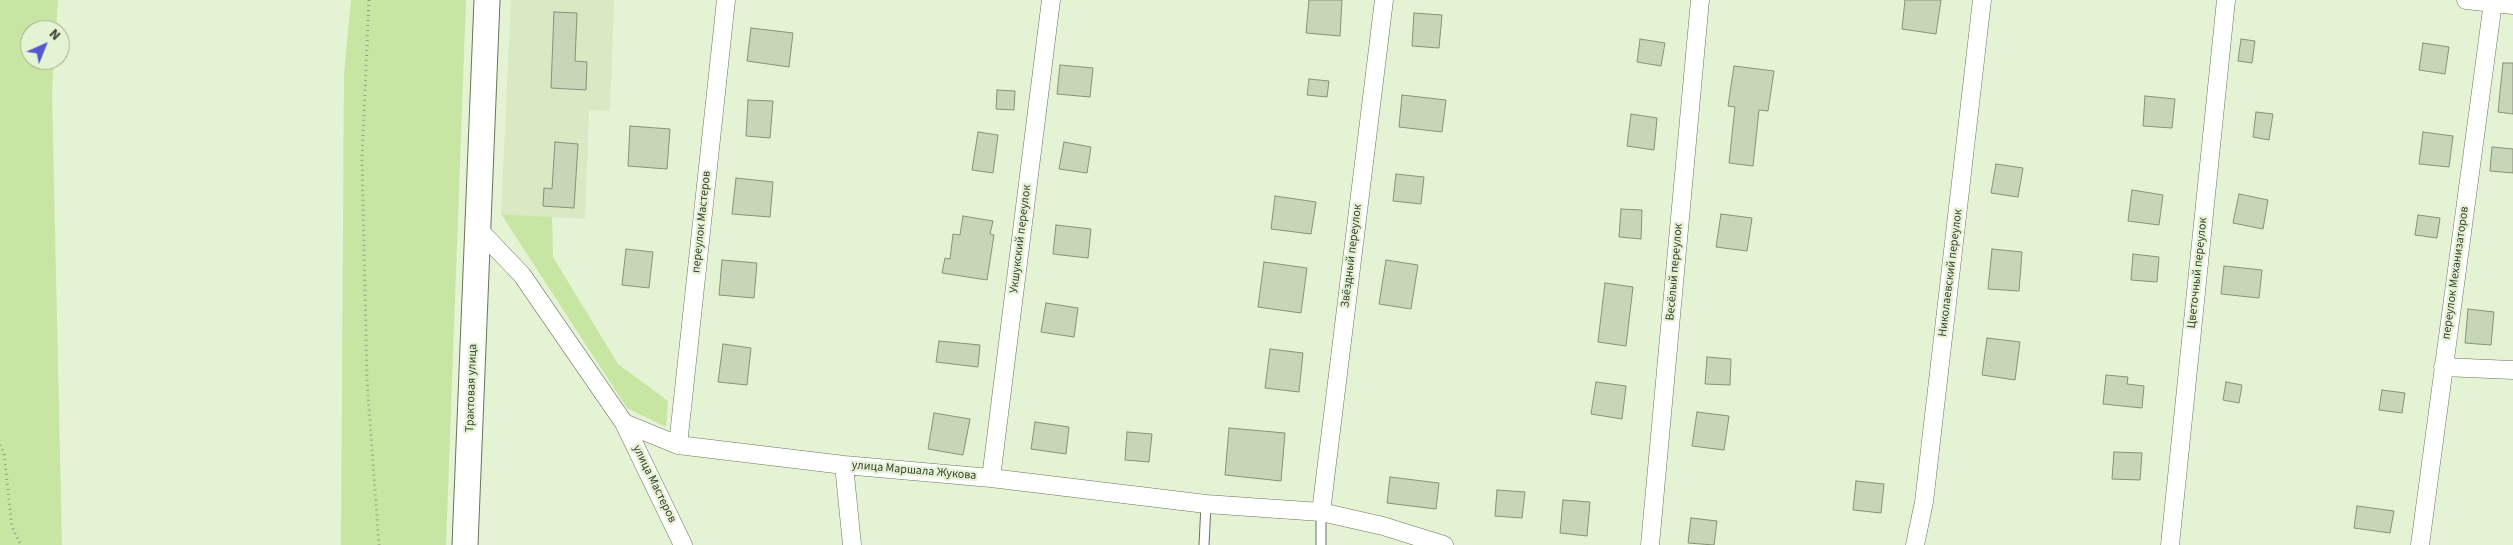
<!DOCTYPE html>
<meta charset="utf-8">
<style>
body{margin:0}
#map{position:relative;width:2513px;height:545px;overflow:hidden;background:#e4f3d4;font-family:"Source Sans 3",sans-serif}
canvas{display:block}
.north{position:absolute;left:20px;top:20px;width:50px;height:50px;box-sizing:border-box;background:#e4f3d4;border:1px solid #a0ab93;border-radius:50%;rotate:44deg;font-size:14px;font-weight:700;line-height:20px;text-align:center;color:#393e32}
.north::after{content:'';display:block;margin:auto;width:18px;height:22px;background:#5358cf;clip-path:polygon(50% 0,100% 100%,50% 72%,0 100%)}
</style>
<div id="map">
<canvas width="2513" height="545"></canvas>
<div class="north">N</div>
</div>
<script>
const ctx = document.querySelector('canvas').getContext('2d');
ctx.lineJoin = 'round';
function fill(path, color) { ctx.fillStyle = color; ctx.fill(path, 'evenodd'); }
const poly = rows => new Path2D(rows.map(r => 'M' + r).join(''));
function strokePath(path, color, width, dash) { ctx.strokeStyle = color; ctx.lineWidth = width; ctx.lineCap = dash ? 'butt' : 'round'; ctx.setLineDash(dash || []); ctx.stroke(path); }
function drawText(font, color, halo, rows, align = 'center') {
  ctx.font = font + ' "Source Sans 3",sans-serif'; ctx.lineWidth = 4.5; ctx.setLineDash([]); ctx.textBaseline = 'middle'; ctx.strokeStyle = halo; ctx.fillStyle = color; for (const [text, x, y, turn = 0] of rows) {
    ctx.save(); ctx.translate(x, y); ctx.rotate((+turn || 0) * Math.PI / 180); ctx.textAlign = isNaN(turn) ? turn : align; if (halo) ctx.strokeText(text, 0, 0); ctx.fillText(text, 0, 0); ctx.restore();
  }
}
fill(poly([
 [511,0,614,0,610,111,589,110,585,219,501,214]
]), '#d8e9c4');
fill(poly([
 [0,0,58,0,56,30,30,30,30,60,54,60,52,94,62,545,0,545],
 [351,0,466,0,446,545,341,545,344,74],
 [501,214,552,217,553,257,618,364,668,401,666,427,627,408]
]), '#c8e6a3');
const building = poly([
 [1309,0,1342,0,1340,36,1306,33,1309,0],
 [1905,0,1941,0,1936,34,1902,29,1905,0],
 [554,12,577,13,575,61,587,62,586,90,551,88,554,12],
 [1414,13,1442,15,1439,48,1412,46,1414,13],
 [751,28,793,33,789,67,747,61,751,28],
 [1640,39,1665,43,1661,66,1637,62,1640,39],
 [2241,39,2255,41,2252,63,2238,61,2241,39],
 [2423,43,2449,47,2445,74,2419,70,2423,43],
 [2503,63,2513,63,2513,114,2498,112,2503,63],
 [1060,65,1093,68,1090,97,1057,94,1060,65],
 [1734,66,1774,71,1768,111,1759,110,1753,166,1729,163,1735,107,1728,106,1734,66],
 [1309,79,1329,81,1327,97,1307,95,1309,79],
 [997,90,1015,91,1014,110,996,109,997,90],
 [1402,95,1446,100,1442,132,1399,127,1402,95],
 [2145,96,2175,99,2172,128,2143,126,2145,96],
 [748,100,773,101,770,138,746,136,748,100],
 [2256,112,2273,114,2269,140,2253,137,2256,112],
 [1631,114,1657,118,1654,150,1627,146,1631,114],
 [630,126,670,129,667,169,628,166,630,126],
 [978,132,998,135,993,173,972,170,978,132],
 [2423,132,2453,136,2449,167,2419,164,2423,132],
 [555,142,578,144,574,208,543,206,544,188,552,189,555,142],
 [1064,142,1091,147,1087,173,1059,169,1064,142],
 [2492,147,2513,149,2513,173,2490,171,2492,147],
 [1996,164,2023,168,2018,197,1991,193,1996,164],
 [1396,174,1424,177,1421,204,1393,201,1396,174],
 [736,178,773,182,770,217,732,214,736,178],
 [2132,190,2163,195,2159,225,2128,221,2132,190],
 [2239,194,2268,200,2263,229,2233,223,2239,194],
 [1275,196,1316,202,1311,234,1271,229,1275,196],
 [1621,209,1642,210,1641,239,1619,237,1621,209],
 [1721,214,1752,218,1747,251,1716,247,1721,214],
 [2418,215,2440,218,2437,238,2415,235,2418,215],
 [963,216,993,221,990,234,994,235,987,280,942,273,945,258,950,259,953,234,960,235,963,216],
 [1056,225,1091,229,1088,258,1053,254,1056,225],
 [626,249,653,252,649,288,622,285,626,249],
 [1992,249,2022,252,2019,291,1988,289,1992,249],
 [2133,254,2159,257,2157,282,2131,280,2133,254],
 [722,260,757,263,754,298,719,295,722,260],
 [1386,260,1418,265,1411,309,1379,304,1386,260],
 [1264,262,1307,268,1301,313,1258,307,1264,262],
 [2224,266,2262,270,2259,298,2221,294,2224,266],
 [1605,283,1633,287,1626,346,1598,342,1605,283],
 [1046,303,1078,308,1074,337,1041,332,1046,303],
 [2468,309,2494,312,2491,345,2465,343,2468,309],
 [1987,338,2020,342,2015,380,1982,375,1987,338],
 [939,341,980,345,978,367,936,362,939,341],
 [723,344,751,348,747,385,718,382,723,344],
 [1270,349,1303,353,1299,392,1265,388,1270,349],
 [1707,357,1731,359,1730,385,1705,384,1707,357],
 [2106,375,2128,377,2127,384,2144,386,2142,408,2103,404,2106,375],
 [1596,382,1626,386,1622,419,1591,414,1596,382],
 [2226,382,2242,385,2239,403,2223,400,2226,382],
 [2382,390,2405,393,2402,413,2379,410,2382,390],
 [1697,412,1729,416,1724,450,1692,446,1697,412],
 [934,413,970,419,963,455,928,449,934,413],
 [1035,422,1069,427,1066,454,1031,449,1035,422],
 [1229,428,1285,433,1281,481,1225,475,1229,428],
 [1127,432,1152,434,1149,462,1125,460,1127,432],
 [2114,452,2142,453,2140,480,2112,479,2114,452],
 [1390,477,1439,483,1436,509,1387,503,1390,477],
 [1856,481,1884,484,1881,513,1853,510,1856,481],
 [1497,490,1525,492,1522,518,1495,516,1497,490],
 [1563,500,1590,502,1587,536,1560,533,1563,500],
 [2357,506,2394,511,2390,533,2354,528,2357,506],
 [1691,518,1717,521,1714,545,1688,543,1691,518]
]);
fill(building, '#c8d6b8');
strokePath(building, '#869377', 1);
const lane = poly([
 [1204,545,1206,504],
 [1321,545,1321,512]
]);
const street = poly([
 [2466,0,2513,5],
 [479,230,522,275,624,423,678,445,844,465,991,478,1206,504,1321,512,1383,526,1444,545],
 [2443,367,2513,370],
 [624,423,683,545],
 [678,445,726,0],
 [844,465,852,545],
 [991,478,1051,0],
 [1321,512,1384,0],
 [1650,545,1700,0],
 [1915,545,1924,502,1982,0],
 [2170,545,2226,0],
 [2420,545,2493,2]
]);
const secondary = poly([
 [465,545,487,0]
]);
strokePath(lane, '#69755a', 11);
strokePath(street, '#69755a', 19);
strokePath(secondary, '#69755a', 27);
strokePath(poly([
 [369,0,362,157,367,381,379,545],
 [0,445,4,453,12,527,21,545]
]), '#949e88', 3, [1, 4]);
strokePath(lane, '#fff', 9);
strokePath(street, '#fff', 18);
strokePath(secondary, '#fff', 25);
drawText('12px', '#393e32', '#e4f3d4', [
 ["переулок Мастеров",702,222,-84],
 ["Укшукский переулок",1021,239,-83],
 ["Звёздный переулок",1352,256,-83],
 ["Весёлый переулок",1675,272,-85],
 ["Николаевский переулок",1951,273,-83],
 ["Цветочный переулок",2198,273,-84],
 ["переулок Механизаторов",2456,273,-82],
 ["Трактовая улица",472,388,-88],
 ["улица Маршала Жукова",914,471,5],
 ["улица Мастеров",654,484,64]
]);
</script>
